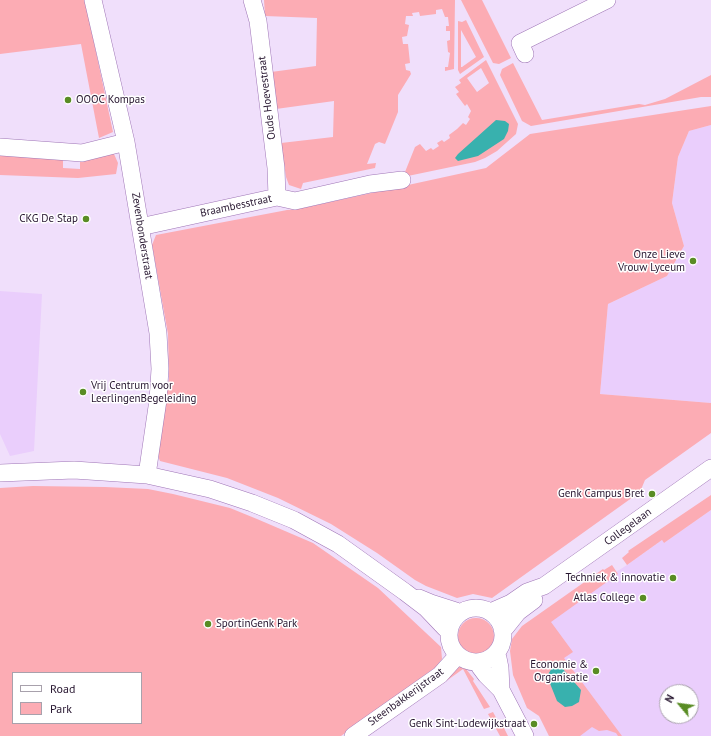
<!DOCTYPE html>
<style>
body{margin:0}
#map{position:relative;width:711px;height:736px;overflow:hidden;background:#f0dffb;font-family:"PT Sans",sans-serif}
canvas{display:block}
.legend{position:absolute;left:12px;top:672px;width:130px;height:52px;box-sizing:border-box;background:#fff;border:1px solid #a8a1ac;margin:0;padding:5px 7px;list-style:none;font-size:12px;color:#26152f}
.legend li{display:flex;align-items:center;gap:8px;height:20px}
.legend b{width:20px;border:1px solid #a8a1ac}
.north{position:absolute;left:659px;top:684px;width:40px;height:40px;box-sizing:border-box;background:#fff;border:1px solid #a8a1ac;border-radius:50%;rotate:299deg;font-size:11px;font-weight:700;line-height:16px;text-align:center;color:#26152f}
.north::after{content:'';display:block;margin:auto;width:14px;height:18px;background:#598c24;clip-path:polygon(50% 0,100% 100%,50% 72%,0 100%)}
</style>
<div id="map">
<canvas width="711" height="736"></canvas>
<ul class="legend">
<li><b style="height:5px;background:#fff"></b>Road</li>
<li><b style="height:11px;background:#fcacb4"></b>Park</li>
</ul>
<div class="north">N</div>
</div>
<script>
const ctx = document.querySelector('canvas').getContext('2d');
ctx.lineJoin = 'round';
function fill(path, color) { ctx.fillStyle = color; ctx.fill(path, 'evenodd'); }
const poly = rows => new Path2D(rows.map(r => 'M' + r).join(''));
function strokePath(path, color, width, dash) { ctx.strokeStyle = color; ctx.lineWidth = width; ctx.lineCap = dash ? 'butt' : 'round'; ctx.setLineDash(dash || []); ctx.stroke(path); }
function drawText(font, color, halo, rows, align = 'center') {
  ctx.font = font + ' "PT Sans",sans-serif'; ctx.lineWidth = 3; ctx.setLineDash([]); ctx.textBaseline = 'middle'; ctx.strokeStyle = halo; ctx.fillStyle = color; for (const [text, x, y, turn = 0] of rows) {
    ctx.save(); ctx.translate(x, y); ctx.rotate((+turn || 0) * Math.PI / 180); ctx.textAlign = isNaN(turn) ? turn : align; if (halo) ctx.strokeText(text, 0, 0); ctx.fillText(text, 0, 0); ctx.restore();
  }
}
fill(poly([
 [711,125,711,403,600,394,608,304,667,276,684,246,672,203,678,157,689,131],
 [0,291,42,294,34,451,10,456,0,434],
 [711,510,711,736,549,736,523,632,627,565,662,540,664,543],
 [667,692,691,692,691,716,667,716]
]), '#eacefc');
fill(poly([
 [0,0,85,0,113,132,99,138,81,44,0,54],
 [264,0,455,0,454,69,445,71,445,67,448,67,450,53,448,52,447,41,450,40,450,31,446,31,446,26,449,26,448,17,445,17,442,9,436,10,436,14,420,16,419,12,412,13,413,16,406,16,405,24,409,25,407,36,402,37,403,44,408,44,410,63,405,64,406,70,410,71,411,74,398,95,398,112,385,144,379,142,375,144,367,164,376,163,375,168,303,183,301,189,289,185,286,177,281,143,333,137,334,101,276,109,271,72,316,66,317,18,265,16],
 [461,0,482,0,511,58,499,64,493,63],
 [466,20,484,57,460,74,458,70,458,21,462,22],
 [461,30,476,57,462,67,461,67],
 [486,60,518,124,516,134,497,151,485,158,475,162,403,177,415,147,420,144,426,151,431,148,433,150,439,146,437,143,442,140,444,142,450,138,449,135,457,129,463,123,466,125,470,119,468,117,471,111,467,104,465,106,456,94,459,92,455,87,461,83,459,80],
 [481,68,489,83,477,92,467,78],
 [513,63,542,120,639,104,645,105,665,99,711,75,711,97,701,97,531,126,522,121,500,75,502,69],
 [711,106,711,125,689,131,678,157,672,203,684,246,667,276,608,304,600,394,711,403,711,433,645,480,640,492,492,598,473,594,457,598,426,586,415,580,377,553,331,524,278,498,227,478,160,461,158,456,169,379,168,334,152,245,156,235,287,210,298,209,486,168,530,134],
 [107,152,114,154,118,163,116,174,78,178,0,175,0,153,63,158,63,168,80,169,80,158],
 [33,486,105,487,148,489,173,494,230,508,257,519,313,543,378,588,441,647,442,659,436,667,341,736,0,736,0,488],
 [13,673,141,673,141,723,13,723],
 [711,495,711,510,664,543,662,540,627,565,622,558,629,552,628,551],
 [612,565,618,574,551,622,573,652,564,658,622,736,618,736,616,733,607,730,599,731,592,727,580,736,549,736,539,716,527,708,513,675,510,651,512,639,522,626,603,569,604,570],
 '458 636a18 18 0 1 1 36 0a18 18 0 1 1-36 0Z',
 [454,666,461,666,466,669,474,679,473,681,490,707,484,709,463,669,438,687,436,683],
 [493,712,499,723,501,722,508,736,500,736,488,714]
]), '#fcacb4');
fill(poly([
 [496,120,505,121,509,124,508,131,504,139,478,156,458,161,455,158,458,154],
 [556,666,563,669,581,690,579,702,572,706,565,707,557,701,547,676,552,668]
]), '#38b1ae');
const minor = poly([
 [93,0,126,142,158,333,160,369,158,400,147,475],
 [252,0,258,21,276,168,277,197],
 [525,54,520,43,607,0],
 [0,147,82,153,126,142],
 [140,227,277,197,295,201,370,184,402,180],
 [0,473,74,470,147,475,210,489,252,503,294,520,338,544,405,592,426,608,445,628,449,630],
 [419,598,431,603,456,611,459,614],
 '449 635a27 27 0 1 1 54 0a27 27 0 1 1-54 0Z',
 [492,613,495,610,511,603,527,592,544,586,711,468],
 [502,629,506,627,518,612,534,600],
 [495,654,498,658,500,668,501,690],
 [479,662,480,667,486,675,501,690,525,736],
 [353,736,440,675,458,655]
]);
strokePath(minor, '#9e75b6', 18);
strokePath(minor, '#fff', 17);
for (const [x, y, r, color] of [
 [68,100,4,"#598c24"],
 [86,219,4,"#598c24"],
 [693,261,4,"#598c24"],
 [83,392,4,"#598c24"],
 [652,494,4,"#598c24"],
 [673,578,4,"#598c24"],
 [643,598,4,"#598c24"],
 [208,624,4,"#598c24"],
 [596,671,4,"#598c24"],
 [534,724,4,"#598c24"]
]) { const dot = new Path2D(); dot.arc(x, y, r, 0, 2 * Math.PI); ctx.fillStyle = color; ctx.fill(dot); strokePath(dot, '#fff', 1.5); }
drawText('11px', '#26152f', '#fff', [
 ["Oude Hoevestraat",267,98,-97],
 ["Braambesstraat",236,206,-12],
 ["Zevenbonderstraat",142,236,81],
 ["Collegelaan",628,527,-36],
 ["Steenbakkerijstraat",406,697,-36]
]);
drawText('11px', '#26152f', '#fff', [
 ["OOOC Kompas",76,100,"left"],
 ["CKG De Stap",78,219],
 ["Onze Lieve",685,255],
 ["Vrouw Lyceum",685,268],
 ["Vrij Centrum voor",91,386,"left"],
 ["LeerlingenBegeleiding",91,399,"left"],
 ["Genk Campus Bret",644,494],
 ["Techniek & innovatie",665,578],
 ["Atlas College",635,598],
 ["SportinGenk Park",216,624,"left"],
 ["Economie &",588,665],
 ["Organisatie",588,678],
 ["Genk Sint-Lodewijkstraat",526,724]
], 'right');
</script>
